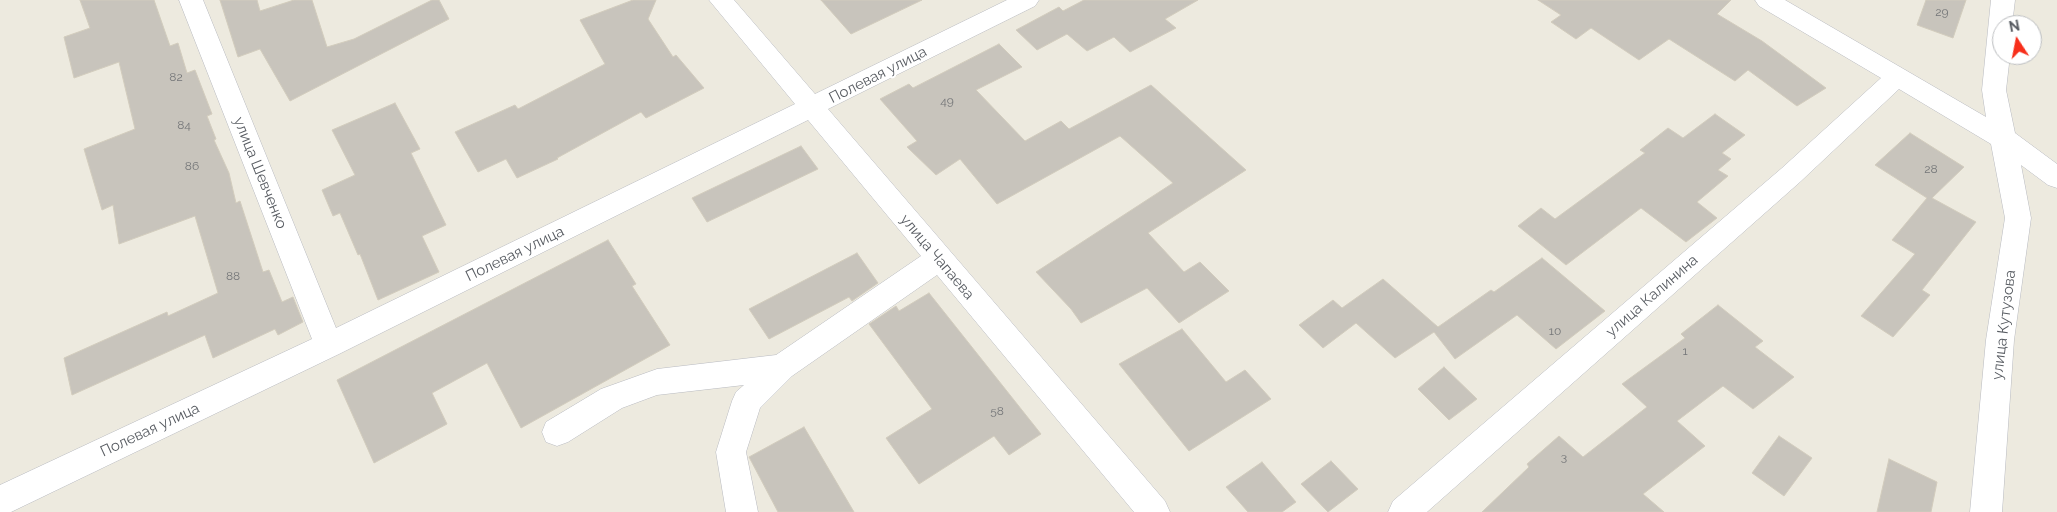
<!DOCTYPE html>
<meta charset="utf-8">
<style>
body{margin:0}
#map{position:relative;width:2057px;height:512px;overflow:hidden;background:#edeadf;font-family:Raleway,sans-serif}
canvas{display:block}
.north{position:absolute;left:1992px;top:15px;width:50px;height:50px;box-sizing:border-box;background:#fff;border:1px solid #bcbec0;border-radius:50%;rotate:349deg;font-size:14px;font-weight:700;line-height:20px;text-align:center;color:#585c62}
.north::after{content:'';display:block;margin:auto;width:18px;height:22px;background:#f72f1b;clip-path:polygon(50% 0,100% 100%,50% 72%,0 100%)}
</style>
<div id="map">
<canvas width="2057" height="512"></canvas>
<div class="north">N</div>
</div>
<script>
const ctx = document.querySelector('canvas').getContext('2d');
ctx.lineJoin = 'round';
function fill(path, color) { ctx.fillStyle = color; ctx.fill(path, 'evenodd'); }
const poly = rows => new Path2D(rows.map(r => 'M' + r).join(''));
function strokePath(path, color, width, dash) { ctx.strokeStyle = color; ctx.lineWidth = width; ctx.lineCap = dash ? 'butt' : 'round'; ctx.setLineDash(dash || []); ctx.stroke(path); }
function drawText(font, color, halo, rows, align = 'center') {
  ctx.font = font + ' Raleway,sans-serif'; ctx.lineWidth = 4; ctx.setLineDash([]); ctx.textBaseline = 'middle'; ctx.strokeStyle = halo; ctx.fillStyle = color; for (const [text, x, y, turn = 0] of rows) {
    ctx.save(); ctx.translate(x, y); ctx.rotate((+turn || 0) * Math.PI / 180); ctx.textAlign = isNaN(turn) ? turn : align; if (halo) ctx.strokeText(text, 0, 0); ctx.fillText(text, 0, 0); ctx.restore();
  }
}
const building = poly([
 [80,0,154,0,170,46,178,43,187,73,195,70,212,114,207,116,216,139,214,140,229,173,236,203,240,201,263,272,269,270,282,302,293,297,303,322,278,335,275,329,213,358,205,335,72,395,64,358,167,312,168,316,218,293,195,216,119,244,113,205,102,210,84,149,135,129,119,62,74,78,64,37,90,28,80,0],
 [220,0,257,0,260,11,294,0,312,0,327,47,354,39,432,0,439,0,449,19,290,101,260,49,238,57,220,0],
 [633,0,656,0,648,19,673,57,676,55,704,88,646,118,641,112,557,158,558,159,517,178,506,159,478,172,455,132,515,105,518,109,605,64,580,20,633,0],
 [821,0,922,0,851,34,821,0],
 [1084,0,1198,0,1165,19,1176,28,1130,52,1114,37,1087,51,1067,34,1037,50,1016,30,1059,7,1063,11,1084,0],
 [1538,0,1731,0,1717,14,1762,41,1826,88,1797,106,1748,70,1735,81,1669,39,1639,60,1591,28,1576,39,1551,22,1561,15,1538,0],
 [1926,0,1966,0,1953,38,1917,25,1926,0],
 [999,44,1022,67,976,90,1025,141,1061,121,1069,129,1151,85,1246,170,1148,233,1184,272,1200,262,1229,291,1179,323,1147,288,1081,323,1071,309,1036,272,1173,183,1120,136,997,204,960,159,936,175,907,147,917,141,880,99,909,84,913,88,999,44],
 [395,103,420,149,411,153,446,225,422,236,439,272,378,300,360,254,358,255,340,213,333,216,322,190,355,175,332,130,395,103],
 [1715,114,1745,135,1722,153,1731,159,1718,170,1728,176,1697,202,1717,218,1686,242,1641,208,1566,265,1518,226,1541,208,1555,219,1645,153,1640,150,1668,128,1683,138,1715,114],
 [1910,133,1964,167,1932,198,1976,222,1922,290,1930,295,1893,337,1861,316,1915,254,1892,240,1927,198,1875,165,1910,133],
 [801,146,818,169,707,222,692,198,801,146],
 [608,240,636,284,632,286,670,345,521,428,487,363,432,393,447,424,374,463,337,380,608,240],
 [857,253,878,283,852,301,849,297,769,339,749,309,857,253],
 [1542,258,1605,311,1556,349,1517,315,1455,359,1434,332,1395,358,1356,323,1323,348,1299,325,1333,300,1342,308,1383,279,1438,327,1491,290,1494,292,1542,258],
 [929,293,1041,434,1009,455,994,436,919,484,886,438,932,409,869,324,896,306,899,311,929,293],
 [1718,305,1763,341,1755,347,1794,377,1753,409,1723,386,1677,421,1705,446,1643,494,1664,512,1482,512,1529,467,1527,464,1559,436,1583,457,1647,407,1622,384,1685,338,1681,334,1718,305],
 [1182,329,1226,382,1245,370,1271,399,1189,451,1119,364,1182,329],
 [1444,367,1477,399,1449,420,1418,389,1444,367],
 [804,427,854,512,778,512,749,457,804,427],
 [1779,436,1812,458,1784,496,1752,473,1779,436],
 [1889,459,1937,482,1931,512,1877,512,1889,459],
 [1331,461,1358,489,1328,512,1301,484,1331,461],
 [1262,462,1296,502,1282,512,1248,512,1226,487,1262,462]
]);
fill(building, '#c8c4bc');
strokePath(building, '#d2ccbd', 1);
const minor = poly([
 [179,0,203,0,336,328,795,104,709,0,734,0,815,94,1007,0,1039,0,1035,6,828,109,1165,501,1170,512,1134,512,937,275,792,376,760,408,746,452,758,512,726,512,716,452,732,401,736,392,744,385,657,395,622,408,568,442,557,446,546,442,542,432,546,422,601,389,657,369,776,355,921,256,808,120,339,354,11,512,0,512,0,485,312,339,179,0],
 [1755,0,1785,0,1986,117,1982,90,1991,0,2015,0,2012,25,2002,25,2002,55,2010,55,2006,90,2015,133,2057,164,2057,188,2048,185,2021,165,2031,218,2014,340,2002,512,1970,512,1986,340,2005,218,1991,144,1899,89,1800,182,1427,512,1388,512,1393,501,1782,168,1881,78,1759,6,1755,0]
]);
strokePath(minor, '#b8bac0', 1);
fill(minor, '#fff');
drawText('12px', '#747678', null, [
 ["29",1942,12],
 ["82",176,77],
 ["49",947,101],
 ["84",184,125],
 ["86",192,166],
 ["28",1931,169],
 ["88",233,276],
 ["10",1555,331],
 ["1",1685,351],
 ["58",997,411],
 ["3",1564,457]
]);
drawText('15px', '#585c62', '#fff', [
 ["Полевая улица",878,75,-27],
 ["улица Шевченко",260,173,68],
 ["Полевая улица",515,254,-26],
 ["улица Чапаева",937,257,50],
 ["улица Калинина",1652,296,-41],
 ["улица Кутузова",2004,325,-83],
 ["Полевая улица",150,430,-25]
]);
</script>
